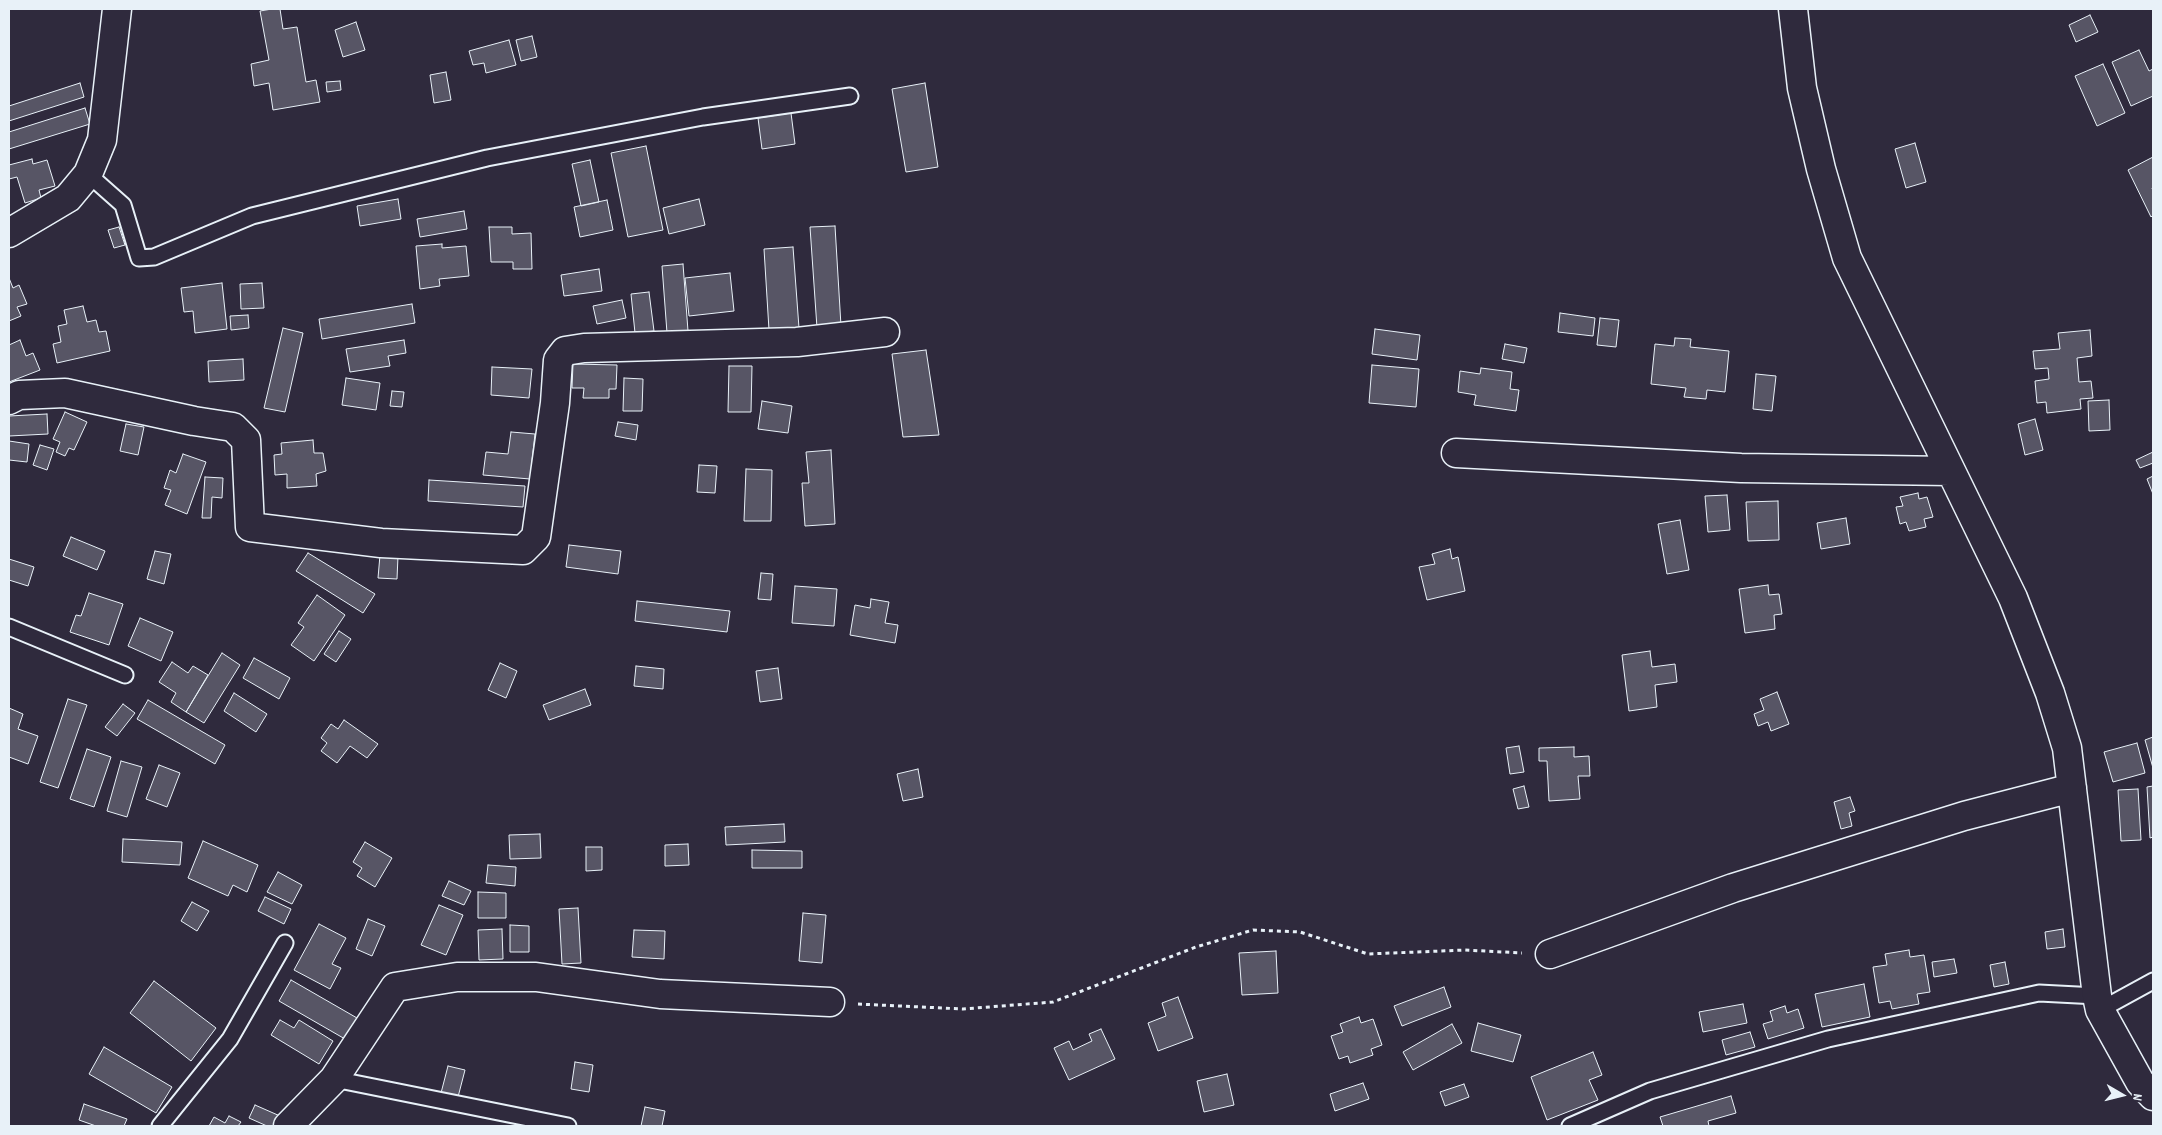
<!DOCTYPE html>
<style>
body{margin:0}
#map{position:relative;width:2162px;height:1135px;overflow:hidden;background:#2f2a3d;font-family:Dekko,sans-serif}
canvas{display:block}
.frame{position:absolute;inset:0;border:10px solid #e8f1f8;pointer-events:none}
.north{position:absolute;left:2097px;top:1070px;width:50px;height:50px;-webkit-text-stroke:4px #2f2a3d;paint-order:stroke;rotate:98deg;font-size:14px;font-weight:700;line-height:20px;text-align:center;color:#e8f1f8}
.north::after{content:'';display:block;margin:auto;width:18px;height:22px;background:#e8f1f8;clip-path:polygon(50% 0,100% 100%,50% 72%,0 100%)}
</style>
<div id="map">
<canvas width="2162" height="1135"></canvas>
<div class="frame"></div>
<div class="north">N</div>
</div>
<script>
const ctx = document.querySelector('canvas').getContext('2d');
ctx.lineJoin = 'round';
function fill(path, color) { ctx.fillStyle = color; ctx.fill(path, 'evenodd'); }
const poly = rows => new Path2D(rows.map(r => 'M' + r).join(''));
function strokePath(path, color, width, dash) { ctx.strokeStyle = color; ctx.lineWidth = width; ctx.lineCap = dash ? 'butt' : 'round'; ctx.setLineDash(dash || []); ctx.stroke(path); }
const building = poly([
 [272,9,280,9,283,29,297,27,306,82,316,80,320,102,273,110,269,83,254,86,251,64,269,60,260,11,272,9],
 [2090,15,2098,32,2076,42,2069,25,2090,15],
 [356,22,365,50,343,57,335,30,356,22],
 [532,36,537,57,521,61,516,40,532,36],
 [509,40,516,65,486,73,484,63,473,65,469,51,509,40],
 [2139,50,2149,71,2153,69,2153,96,2131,106,2112,62,2139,50],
 [2103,64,2125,113,2097,126,2075,76,2103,64],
 [446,72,451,100,434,103,430,75,446,72],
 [340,81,341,90,327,92,326,82,340,81],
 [80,83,84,97,9,121,9,106,80,83],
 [925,83,938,167,906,172,892,89,925,83],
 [85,108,90,124,9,149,9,132,85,108],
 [791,113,795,144,762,149,758,118,791,113],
 [1915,143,1926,182,1906,188,1895,149,1915,143],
 [646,146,663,230,628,237,611,153,646,146],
 [2153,157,2153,187,2152,188,2153,191,2153,215,2151,217,2128,170,2153,157],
 [32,159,33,164,47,160,55,186,39,190,41,198,25,203,17,177,9,179,9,165,32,159],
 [590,160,599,202,581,206,572,164,590,160],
 [398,199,401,219,360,226,357,206,398,199],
 [699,199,705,225,669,234,663,208,699,199],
 [607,200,613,230,580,237,574,207,607,200],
 [464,211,467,229,420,237,417,219,464,211],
 [835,226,841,326,817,328,810,227,835,226],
 [119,227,125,245,114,248,108,230,119,227],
 [489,227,512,227,512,234,531,233,532,269,513,269,513,262,491,262,489,227],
 [442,244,442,248,466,246,469,276,439,279,440,286,420,289,416,246,442,244],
 [793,247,799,328,769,330,764,249,793,247],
 [683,264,688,331,667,333,662,266,683,264],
 [599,269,602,291,564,296,561,275,599,269],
 [730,273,734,311,689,316,685,278,730,273],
 [9,278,13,288,19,285,27,304,17,307,21,316,9,321,9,278],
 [222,283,227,329,195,333,193,311,184,312,181,288,222,283],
 [262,283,264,308,241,309,240,284,262,283],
 [649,292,654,331,635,333,631,294,649,292],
 [622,300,626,318,597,324,593,306,622,300],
 [412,304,415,323,322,339,319,319,412,304],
 [83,306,87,322,96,320,99,332,106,331,110,351,57,363,53,344,61,342,58,326,67,324,64,310,83,306],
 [1560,313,1595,318,1593,336,1558,332,1560,313],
 [248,315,249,328,231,330,230,316,248,315],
 [1600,318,1619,320,1616,347,1597,345,1600,318],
 [283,328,303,333,285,412,264,408,283,328],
 [1375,329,1420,335,1417,360,1372,354,1375,329],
 [2090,330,2092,356,2077,358,2079,382,2091,381,2093,398,2080,399,2081,409,2047,413,2046,402,2037,403,2035,381,2049,379,2048,368,2035,369,2033,351,2060,349,2058,333,2090,330],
 [1675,338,1691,339,1690,347,1729,351,1725,392,1707,390,1706,399,1684,397,1686,388,1651,384,1655,344,1674,346,1675,338],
 [20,340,26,356,33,353,40,370,9,382,9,345,20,340],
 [404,340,406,353,388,356,390,366,350,372,346,349,404,340],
 [1505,344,1527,348,1524,363,1502,359,1505,344],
 [926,350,939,435,903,437,892,354,926,350],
 [243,359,244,380,209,382,208,361,243,359],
 [573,364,617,365,616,389,609,389,609,398,583,398,584,388,572,388,573,364],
 [1372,365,1419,369,1416,407,1369,403,1372,365],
 [729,366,752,366,751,412,728,412,729,366],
 [492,367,532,369,529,398,491,395,492,367],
 [1481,368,1512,372,1510,389,1519,390,1516,411,1474,405,1476,395,1458,392,1460,371,1480,374,1481,368],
 [1756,374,1776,376,1772,411,1753,409,1756,374],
 [346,378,380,383,376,410,342,405,346,378],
 [624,378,643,379,642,411,623,411,624,378],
 [392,391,404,392,402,407,390,406,392,391],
 [2109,400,2110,430,2089,431,2088,401,2109,400],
 [762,401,792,406,788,433,758,429,762,401],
 [65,412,87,422,74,450,69,448,65,456,56,452,60,442,53,439,65,412],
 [47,414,48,434,9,436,9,416,47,414],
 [2035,419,2043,450,2025,455,2018,424,2035,419],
 [618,422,638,425,636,440,615,436,618,422],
 [126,424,144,427,138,455,120,451,126,424],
 [511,432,535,434,530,479,483,475,486,452,508,454,511,432],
 [313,440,314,453,323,453,326,471,316,474,317,486,287,488,287,474,275,475,274,455,282,454,281,443,313,440],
 [9,441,29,444,27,462,9,460,9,441],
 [40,445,54,449,47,470,33,465,40,445],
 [831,450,835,524,805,526,802,483,809,483,806,452,831,450],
 [2153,452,2153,463,2140,468,2136,460,2153,452],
 [183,454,206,462,187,514,165,505,171,490,164,488,170,470,176,473,183,454],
 [699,465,717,466,715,493,697,492,699,465],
 [746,469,772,470,771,521,744,521,746,469],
 [2153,476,2153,494,2147,479,2153,476],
 [205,477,223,478,222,498,212,497,211,518,202,518,205,477],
 [429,480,525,486,523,507,428,501,429,480],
 [1918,493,1919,499,1927,497,1933,517,1924,519,1926,527,1909,531,1906,522,1900,524,1896,507,1903,506,1900,497,1918,493],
 [1727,495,1730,530,1708,532,1705,496,1727,495],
 [1778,501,1779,540,1748,541,1746,502,1778,501],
 [1846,518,1850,544,1821,549,1817,523,1846,518],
 [1680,520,1689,570,1667,574,1658,524,1680,520],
 [71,537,105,551,97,570,63,556,71,537],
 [569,545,621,551,618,574,566,567,569,545],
 [1450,549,1452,559,1458,557,1465,591,1427,600,1419,567,1435,564,1432,554,1450,549],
 [155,551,171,554,164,584,147,579,155,551],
 [308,553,375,594,363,613,296,571,308,553],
 [380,555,398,556,397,579,378,578,380,555],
 [9,559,34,567,28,586,9,580,9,559],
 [761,573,773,574,771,600,758,599,761,573],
 [1768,585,1769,595,1779,594,1782,614,1774,615,1775,629,1745,633,1739,589,1768,585],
 [795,586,837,589,834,626,792,623,795,586],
 [89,593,123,604,109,645,70,632,76,615,81,616,89,593],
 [317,595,345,615,314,661,291,645,304,627,298,623,317,595],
 [871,599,889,602,885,623,898,625,895,643,850,635,855,605,870,608,871,599],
 [637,601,730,611,727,632,635,621,637,601],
 [140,618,173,632,161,661,128,646,140,618],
 [339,631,351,639,336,662,324,654,339,631],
 [1650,651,1652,667,1675,664,1677,682,1655,685,1657,707,1629,711,1622,655,1650,651],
 [222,653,240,665,204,723,186,712,222,653],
 [254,658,290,678,279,699,243,678,254,658],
 [172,662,188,673,193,666,208,675,186,712,171,702,176,693,159,682,172,662],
 [500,663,517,671,506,698,488,690,500,663],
 [636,666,664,669,663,689,634,686,636,666],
 [778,668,782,699,760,702,756,671,778,668],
 [585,689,591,705,549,720,543,705,585,689],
 [1777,692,1789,724,1771,731,1768,722,1758,726,1754,714,1764,710,1760,699,1777,692],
 [234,693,267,714,256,732,224,711,234,693],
 [68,699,87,705,58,788,40,782,68,699],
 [148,700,225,745,215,764,137,719,148,700],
 [123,704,135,713,117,736,105,727,123,704],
 [9,708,23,714,18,729,38,736,28,764,9,757,9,708],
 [344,720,378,744,367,758,350,746,337,763,321,751,327,743,321,738,331,724,338,729,344,720],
 [2153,737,2153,768,2145,740,2153,737],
 [2137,743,2145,773,2113,782,2104,752,2137,743],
 [1519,746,1524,772,1510,774,1506,748,1519,746],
 [1574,747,1574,757,1589,756,1590,776,1578,776,1580,799,1549,801,1547,761,1539,761,1539,748,1574,747],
 [87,749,111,757,94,807,70,799,87,749],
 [121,761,142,767,127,817,107,811,121,761],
 [159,765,180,773,167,807,146,799,159,765],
 [918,769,923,797,903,801,897,774,918,769],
 [1524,786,1529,807,1518,809,1513,789,1524,786],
 [2153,786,2153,837,2150,838,2147,787,2153,786],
 [2138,789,2141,840,2121,841,2118,790,2138,789],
 [1850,797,1855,811,1849,813,1852,826,1841,829,1834,802,1850,797],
 [784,824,785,842,726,845,725,827,784,824],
 [540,834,541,858,510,859,509,835,540,834],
 [123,839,182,842,180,865,122,862,123,839],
 [203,841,258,865,247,892,233,885,228,896,188,878,203,841],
 [365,842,392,858,375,887,357,876,362,868,353,862,365,842],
 [688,844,689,865,665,866,665,845,688,844],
 [586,847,602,847,602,870,586,871,586,847],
 [752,850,802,851,802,868,752,868,752,850],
 [488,865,516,867,515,886,486,883,488,865],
 [278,872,302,885,292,904,267,892,278,872],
 [449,881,471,891,464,905,442,896,449,881],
 [478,892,506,893,506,918,478,918,478,892],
 [265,897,291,909,284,924,258,911,265,897],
 [192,902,209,911,197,931,181,921,192,902],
 [439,905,463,915,446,955,421,945,439,905],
 [578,908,581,963,562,964,559,909,578,908],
 [803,913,826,915,822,963,799,961,803,913],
 [368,919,385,926,372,956,356,949,368,919],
 [319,924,346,938,332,964,341,968,330,989,294,970,319,924],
 [510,925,529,926,529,952,510,952,510,925],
 [502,929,503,959,479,960,478,930,502,929],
 [2063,929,2065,947,2047,949,2045,932,2063,929],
 [634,930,665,931,664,959,632,957,634,930],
 [1909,950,1910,957,1924,955,1930,992,1917,994,1919,1004,1892,1009,1890,1001,1879,1003,1873,967,1887,965,1885,954,1909,950],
 [1276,951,1278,993,1242,995,1239,953,1276,951],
 [1954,959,1957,973,1934,977,1932,962,1954,959],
 [2005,962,2009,984,1994,987,1990,965,2005,962],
 [291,980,357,1018,345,1039,279,1001,291,980],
 [154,981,216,1028,191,1061,130,1013,154,981],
 [1864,984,1870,1017,1822,1027,1815,994,1864,984],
 [1444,987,1451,1007,1402,1026,1394,1006,1444,987],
 [1178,997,1193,1038,1158,1051,1148,1023,1166,1016,1162,1003,1178,997],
 [1743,1004,1747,1023,1703,1032,1699,1012,1743,1004],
 [1785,1006,1787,1013,1798,1009,1804,1028,1768,1039,1763,1024,1773,1021,1770,1011,1785,1006],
 [1359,1017,1361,1023,1373,1019,1382,1045,1371,1049,1373,1055,1350,1063,1348,1056,1339,1059,1331,1036,1343,1032,1340,1024,1359,1017],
 [280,1020,294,1028,299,1020,333,1041,319,1064,271,1035,280,1020],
 [1478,1023,1521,1035,1513,1062,1471,1051,1478,1023],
 [1452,1024,1462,1043,1413,1070,1403,1052,1452,1024],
 [1101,1029,1115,1059,1069,1080,1054,1048,1069,1041,1073,1050,1092,1041,1089,1034,1101,1029],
 [1750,1032,1755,1047,1726,1055,1722,1040,1750,1032],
 [104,1047,172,1087,156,1113,89,1074,104,1047],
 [1593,1052,1602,1075,1589,1080,1598,1100,1547,1120,1531,1077,1593,1052],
 [575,1062,593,1065,589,1092,571,1089,575,1062],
 [448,1066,465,1070,458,1097,441,1093,448,1066],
 [1227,1074,1234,1105,1204,1112,1197,1081,1227,1074],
 [1363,1083,1369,1099,1335,1111,1330,1094,1363,1083],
 [1464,1084,1469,1097,1445,1106,1440,1092,1464,1084],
 [1731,1096,1736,1113,1708,1121,1709,1126,1663,1126,1660,1117,1731,1096],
 [84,1104,127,1119,124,1126,96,1126,79,1120,84,1104],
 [255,1105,280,1116,275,1126,267,1126,249,1118,255,1105],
 [645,1107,665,1111,662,1126,641,1126,645,1107],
 [229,1116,241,1122,238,1126,209,1126,214,1117,225,1123,229,1116]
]);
fill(building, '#575565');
strokePath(building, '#e8f1f8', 1);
const service = poly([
 [88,174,123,205,139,258,154,257,252,216,487,158,703,117,850,96],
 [9,627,125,675],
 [2100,1010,2153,981],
 [334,1079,568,1126],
 [160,1126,230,1039,285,943],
 [1570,1126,1650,1091,1828,1039,2039,993,2097,996]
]);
const minor = poly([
 [1793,9,1802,88,1821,169,1847,258,2013,598,2050,693,2067,748,2097,996,2100,1010,2140,1082,2153,1096],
 [9,233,68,198,88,174,102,140,117,9],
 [9,400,19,395,65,393,194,421,233,427,246,440,250,527,381,543,523,550,536,537,555,403,558,360,565,351,584,348,797,342,885,332],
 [1456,453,1741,468,1950,471],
 [1550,954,1733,888,1964,816,2072,788],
 [288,1126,334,1079,395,987,457,977,536,977,660,994,830,1002]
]);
strokePath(service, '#e8f1f8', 19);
strokePath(minor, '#e8f1f8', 31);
strokePath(poly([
 [858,1004,963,1009,1053,1002,1196,947,1253,930,1300,932,1368,954,1465,950,1522,953]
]), '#e8f1f8', 3, [4, 4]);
strokePath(service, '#2f2a3d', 15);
strokePath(minor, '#2f2a3d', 28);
</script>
